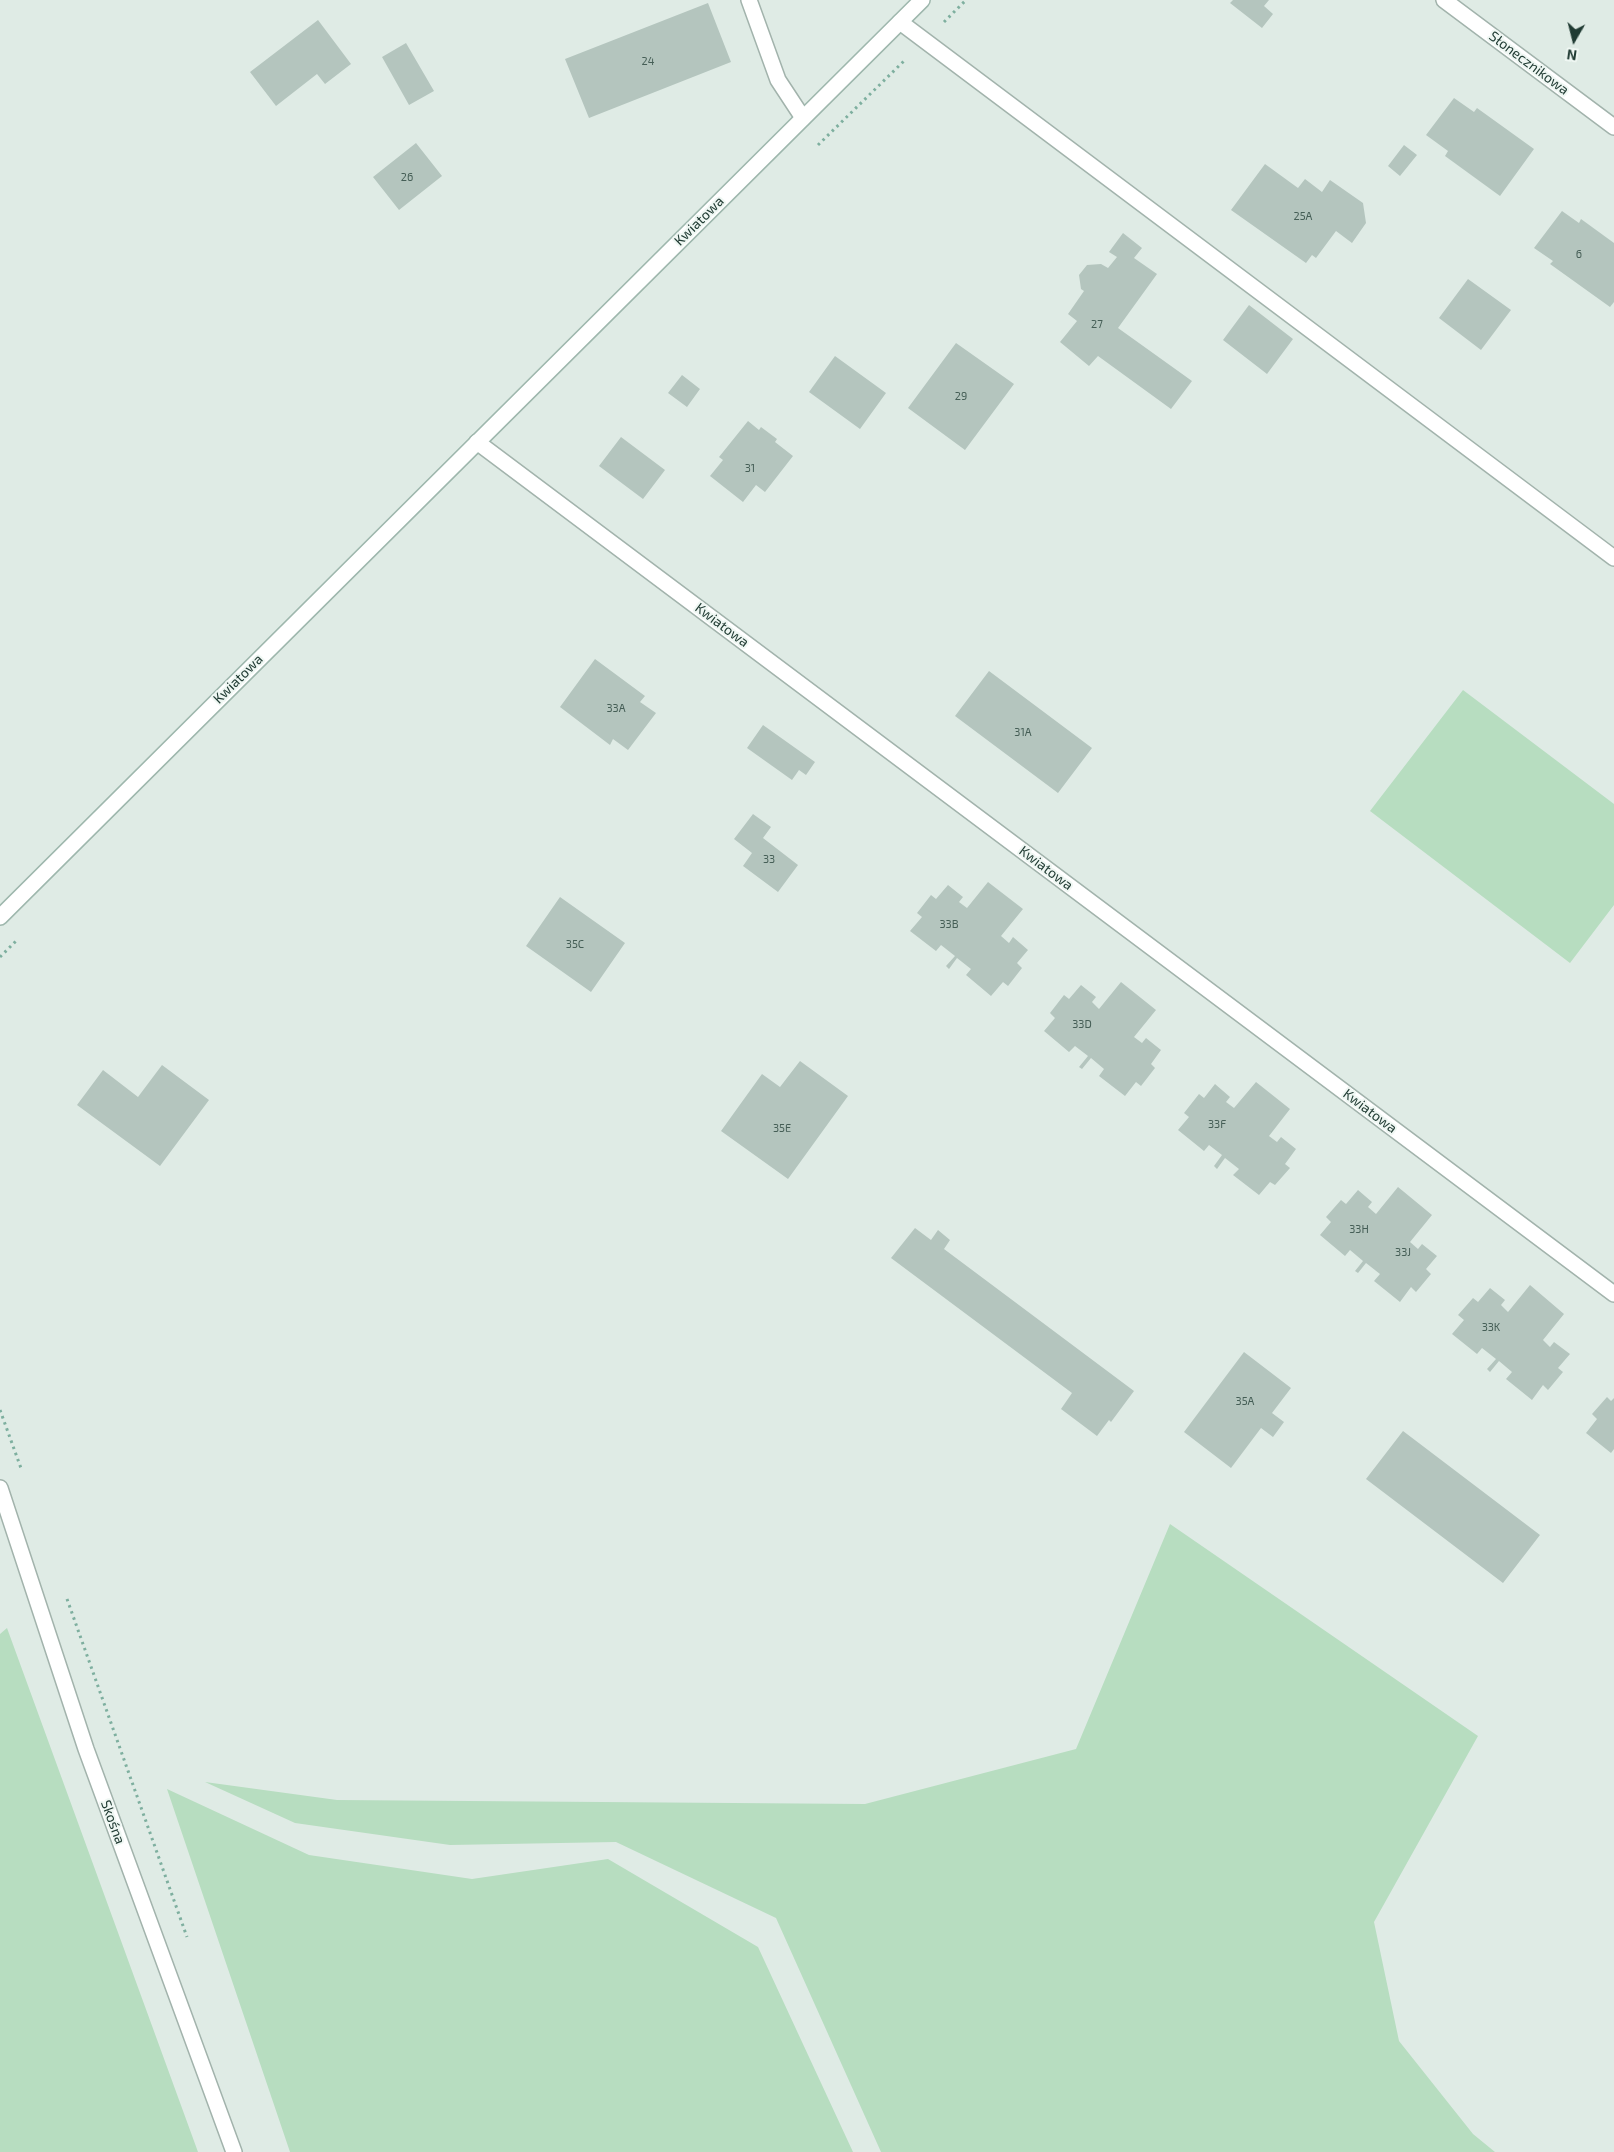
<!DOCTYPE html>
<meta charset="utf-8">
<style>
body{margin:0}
#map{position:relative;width:1614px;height:2152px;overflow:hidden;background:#dfebe5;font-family:"Exo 2",sans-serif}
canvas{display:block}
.north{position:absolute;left:1549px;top:15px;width:50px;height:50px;-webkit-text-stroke:4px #eff7f3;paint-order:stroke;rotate:188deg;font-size:14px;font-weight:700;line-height:20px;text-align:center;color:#203b33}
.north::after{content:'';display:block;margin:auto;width:18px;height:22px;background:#203b33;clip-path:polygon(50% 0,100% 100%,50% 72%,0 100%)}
</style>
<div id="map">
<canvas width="1614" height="2152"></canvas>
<div class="north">N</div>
</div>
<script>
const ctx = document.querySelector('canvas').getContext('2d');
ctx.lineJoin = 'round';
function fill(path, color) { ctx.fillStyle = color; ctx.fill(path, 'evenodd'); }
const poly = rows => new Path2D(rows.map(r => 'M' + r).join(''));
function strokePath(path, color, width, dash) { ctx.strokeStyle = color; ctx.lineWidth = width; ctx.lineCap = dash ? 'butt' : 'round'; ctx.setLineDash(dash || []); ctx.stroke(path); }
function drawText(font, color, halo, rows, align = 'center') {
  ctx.font = font + ' "Exo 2",sans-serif'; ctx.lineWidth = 4; ctx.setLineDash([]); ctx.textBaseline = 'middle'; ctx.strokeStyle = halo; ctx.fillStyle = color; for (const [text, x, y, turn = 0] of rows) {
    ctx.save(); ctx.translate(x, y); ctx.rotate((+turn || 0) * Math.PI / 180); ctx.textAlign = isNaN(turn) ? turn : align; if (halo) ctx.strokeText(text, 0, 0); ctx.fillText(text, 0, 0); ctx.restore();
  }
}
fill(poly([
 [1463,690,1614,804,1614,905,1570,963,1370,811],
 [1170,1524,1478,1736,1374,1922,1399,2041,1473,2134,1495,2152,881,2152,776,1918,616,1842,450,1845,295,1823,205,1782,337,1800,865,1804,1076,1749],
 [7,1628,198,2152,0,2152,0,1634],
 [167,1789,309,1855,472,1879,608,1859,758,1947,853,2152,290,2152]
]), '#b7ddc0');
fill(poly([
 [1233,0,1269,0,1264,6,1273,14,1262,28,1230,3],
 [708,3,731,62,589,118,565,59],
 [318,20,351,64,325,84,317,74,276,106,250,72],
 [406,43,434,91,409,105,382,57],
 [1454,98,1474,112,1477,108,1534,149,1500,196,1445,156,1448,151,1426,135],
 [416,143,442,176,399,210,373,177],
 [1404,145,1417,155,1400,176,1388,166],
 [1265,164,1298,188,1305,179,1322,192,1330,180,1363,203,1366,223,1352,243,1336,231,1316,258,1312,255,1306,263,1231,210],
 [1562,211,1579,223,1581,219,1614,243,1614,302,1610,307,1550,264,1553,261,1534,248],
 [1123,233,1142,248,1134,258,1157,274,1118,328,1192,381,1171,409,1098,356,1089,366,1060,342,1077,321,1068,314,1084,291,1081,289,1079,275,1087,265,1101,264,1108,268,1117,257,1109,252],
 [1468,279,1511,310,1481,350,1439,318],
 [1249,305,1293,339,1267,374,1223,340],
 [956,343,1014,384,965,450,908,408],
 [835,356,886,393,860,429,809,392],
 [682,375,700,389,687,407,668,393],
 [748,421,759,430,761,427,777,439,775,442,793,456,765,492,756,485,743,502,710,476,723,460,719,457],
 [621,437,665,470,643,499,599,466],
 [595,659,645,696,640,702,656,713,628,750,613,739,610,745,560,707],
 [989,671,1092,748,1058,793,955,716],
 [763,725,815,762,806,775,799,770,792,780,747,748],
 [753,814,771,827,763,838,798,865,778,892,743,866,752,853,734,839],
 [988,882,1023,909,1001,936,1009,943,1013,937,1028,950,1017,963,1022,968,1008,986,1003,982,991,996,966,975,971,969,957,958,949,969,946,966,955,956,941,945,936,951,910,931,922,917,917,913,931,895,936,899,948,885,963,897,959,902,967,908],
 [560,897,625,943,591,992,526,946],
 [1121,982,1156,1010,1134,1037,1142,1043,1146,1038,1161,1050,1151,1064,1155,1068,1141,1086,1136,1082,1125,1096,1099,1076,1104,1069,1091,1058,1082,1069,1079,1067,1088,1056,1075,1046,1069,1052,1044,1031,1055,1018,1050,1013,1064,995,1069,999,1081,985,1096,997,1092,1002,1099,1009],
 [800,1061,848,1096,788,1179,721,1131,762,1074,780,1087],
 [162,1065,209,1100,160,1166,77,1105,103,1070,138,1097],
 [1256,1082,1290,1109,1269,1136,1277,1142,1281,1137,1296,1149,1285,1164,1290,1168,1275,1185,1270,1182,1259,1195,1233,1175,1239,1169,1225,1158,1217,1169,1214,1166,1222,1155,1209,1145,1204,1151,1178,1130,1189,1117,1184,1113,1199,1094,1204,1098,1215,1084,1230,1097,1226,1102,1234,1108],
 [1398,1187,1432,1215,1410,1242,1418,1249,1422,1244,1437,1256,1426,1269,1431,1274,1416,1292,1411,1287,1400,1302,1374,1281,1380,1274,1366,1263,1358,1273,1355,1271,1363,1261,1350,1250,1345,1256,1320,1235,1331,1222,1326,1217,1341,1200,1346,1204,1358,1190,1372,1202,1368,1207,1376,1214],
 [915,1228,931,1240,938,1230,950,1240,944,1249,1134,1391,1111,1422,1109,1420,1097,1436,1061,1409,1072,1393,891,1258],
 [1530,1285,1564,1314,1543,1340,1550,1347,1554,1342,1570,1354,1558,1368,1563,1372,1548,1390,1543,1385,1532,1400,1506,1379,1512,1372,1499,1361,1490,1372,1487,1369,1496,1359,1482,1348,1477,1354,1452,1334,1464,1320,1458,1315,1473,1298,1478,1302,1490,1288,1505,1300,1501,1305,1508,1312],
 [1244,1352,1291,1388,1272,1413,1284,1422,1273,1437,1261,1428,1231,1468,1184,1432],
 [1607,1397,1611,1401,1614,1398,1614,1449,1611,1453,1586,1433,1597,1419,1592,1414],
 [1403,1431,1540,1535,1503,1583,1366,1479]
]), '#b4c5be');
const lane = poly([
 [749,0,778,80,803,118],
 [1444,0,1614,127],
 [900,22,1614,558],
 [477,442,1614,1294]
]);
const street = poly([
 [0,1488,86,1749,234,2152]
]);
const secondary = poly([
 [0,917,922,0]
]);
strokePath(lane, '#a2b3ac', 18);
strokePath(street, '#a2b3ac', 18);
strokePath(secondary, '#9eb7ad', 18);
strokePath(poly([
 [944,22,966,0],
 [818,145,905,60],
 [0,957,17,940],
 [0,1410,22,1471],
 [67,1599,187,1937]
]), '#7eaf9f', 3, [2.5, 4]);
strokePath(lane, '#fff', 15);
strokePath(street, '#fff', 15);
strokePath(secondary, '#fff', 15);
drawText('11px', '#455e56', null, [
 ["24",648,61],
 ["26",407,177],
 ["25A",1303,216],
 ["6",1579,254],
 ["27",1097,324],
 ["29",961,396],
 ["31",750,468],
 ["33A",616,708],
 ["31A",1023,732],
 ["33",769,859],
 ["33B",949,924],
 ["35C",575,944],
 ["33D",1082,1024],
 ["33F",1217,1124],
 ["35E",782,1128],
 ["33H",1359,1229],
 ["33J",1403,1252],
 ["33K",1491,1327],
 ["35A",1245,1401]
]);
drawText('14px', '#203b33', '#eff7f3', [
 ["Słonecznikowa",1529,63,37],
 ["Kwiatowa",699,221,-45],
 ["Kwiatowa",722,625,37],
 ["Kwiatowa",238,679,-45],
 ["Kwiatowa",1046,868,37],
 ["Kwiatowa",1370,1111,37],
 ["Skośna",113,1822,70]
]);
</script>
